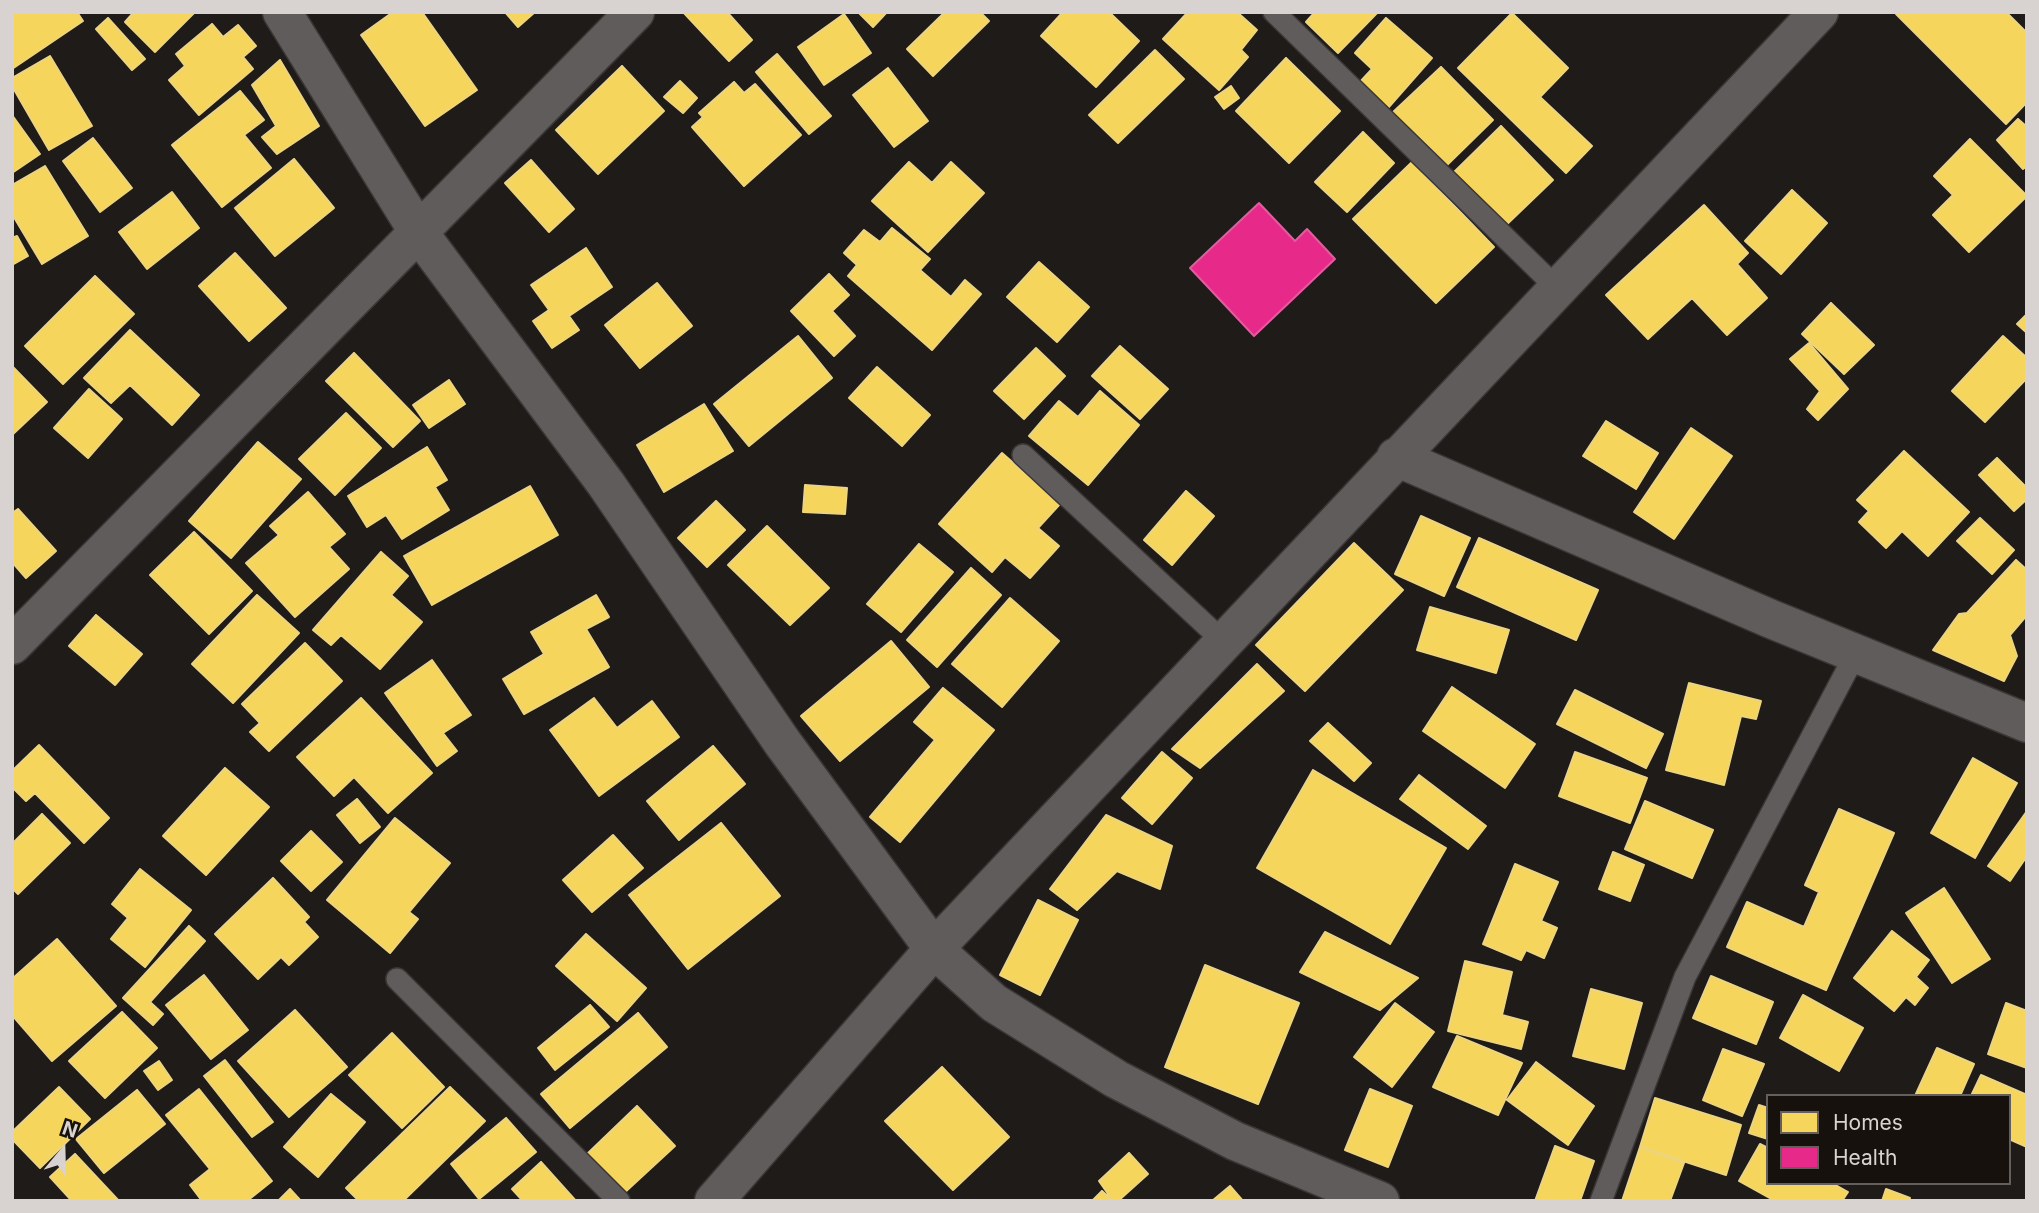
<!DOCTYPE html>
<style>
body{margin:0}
#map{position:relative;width:2039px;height:1213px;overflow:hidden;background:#1e1b19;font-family:Inter,sans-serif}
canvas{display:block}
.frame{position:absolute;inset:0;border:14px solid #d8d3d0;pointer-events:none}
.legend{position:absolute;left:1766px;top:1094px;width:245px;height:91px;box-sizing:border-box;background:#17110d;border:2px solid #645f5b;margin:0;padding:9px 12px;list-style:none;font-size:21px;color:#d8d3d0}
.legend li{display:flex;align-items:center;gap:14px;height:35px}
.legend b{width:35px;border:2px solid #645f5b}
.north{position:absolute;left:28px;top:1115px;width:70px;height:70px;-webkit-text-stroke:5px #17110d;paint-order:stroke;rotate:19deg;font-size:19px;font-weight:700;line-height:28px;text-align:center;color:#d8d3d0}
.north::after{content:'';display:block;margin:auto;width:24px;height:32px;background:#d8d3d0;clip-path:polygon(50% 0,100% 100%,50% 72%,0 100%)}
</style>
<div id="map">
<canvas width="2039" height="1213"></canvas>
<div class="frame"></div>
<ul class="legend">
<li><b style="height:19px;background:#f6d55c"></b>Homes</li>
<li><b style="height:19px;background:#e7298a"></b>Health</li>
</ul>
<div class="north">N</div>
</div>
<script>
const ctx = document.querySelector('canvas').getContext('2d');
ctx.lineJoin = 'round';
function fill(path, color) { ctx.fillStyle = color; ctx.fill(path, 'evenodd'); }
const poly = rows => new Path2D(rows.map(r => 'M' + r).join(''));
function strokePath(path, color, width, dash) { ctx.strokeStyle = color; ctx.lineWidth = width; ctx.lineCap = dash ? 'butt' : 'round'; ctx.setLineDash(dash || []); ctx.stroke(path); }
const homes = poly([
 [13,12,77,12,83,21,12,69,13,12],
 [134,12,195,12,155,52,125,22,134,12],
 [393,12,422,12,477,90,425,126,361,35,393,12],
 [505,12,535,12,518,27,505,12],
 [683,12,727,12,752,40,729,61,683,12],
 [858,12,887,12,873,27,858,12],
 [945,12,980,12,989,21,933,76,907,49,945,12],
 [1063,12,1109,12,1139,41,1096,87,1041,36,1063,12],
 [1188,12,1237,12,1257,30,1241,50,1248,57,1219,90,1163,39,1188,12],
 [1315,12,1378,12,1338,53,1306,22,1315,12],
 [1897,12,2006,12,2027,33,2027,102,2006,124,1896,14,1897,12],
 [1512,13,1568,68,1540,97,1592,146,1566,173,1458,68,1512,13],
 [844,14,871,53,824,85,798,47,844,14],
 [108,18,145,59,132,70,96,29,108,18],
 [1386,18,1432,58,1388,108,1359,83,1372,69,1355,53,1386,18],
 [212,24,223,37,238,25,256,46,243,57,253,69,199,115,169,80,185,66,176,54,212,24],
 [1155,50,1184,79,1118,143,1089,115,1155,50],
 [777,54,831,116,809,134,756,72,777,54],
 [50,56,92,126,49,150,12,86,12,78,50,56],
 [1286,58,1340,111,1289,163,1236,111,1286,58],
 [280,60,319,126,277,154,262,137,276,126,252,85,280,60],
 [622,66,664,111,598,174,556,130,622,66],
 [1441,67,1493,120,1444,168,1391,114,1441,67],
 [888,68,928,121,894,147,853,95,888,68],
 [680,81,697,98,683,113,664,97,680,81],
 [734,82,744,93,755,84,801,135,744,186,692,127,703,117,699,113,734,82],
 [1231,86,1239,98,1224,109,1215,97,1231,86],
 [240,91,264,120,244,135,271,168,222,207,172,145,240,91],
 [12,115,40,154,12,173,12,115],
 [2018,119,2027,127,2027,166,2023,169,1997,140,2018,119],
 [1501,126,1553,180,1502,229,1451,175,1501,126],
 [1363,132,1394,163,1347,212,1315,182,1363,132],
 [93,138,132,188,100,212,63,161,93,138],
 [1970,139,2027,196,1969,252,1933,215,1953,195,1934,176,1970,139],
 [294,159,334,208,275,256,235,208,294,159],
 [531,160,574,209,549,232,505,183,531,160],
 [909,162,932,183,951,162,984,193,928,252,872,201,909,162],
 [1412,162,1494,247,1436,303,1353,219,1412,162],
 [45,166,88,236,42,264,12,214,12,185,45,166],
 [1792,190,1827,223,1781,274,1745,241,1792,190],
 [172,192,199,228,147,269,119,232,172,192],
 [1704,205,1748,253,1737,264,1767,298,1727,335,1692,298,1648,339,1606,295,1704,205],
 [892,228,930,259,920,270,951,297,965,280,981,294,932,350,848,276,857,265,844,253,864,230,880,242,892,228],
 [17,236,28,256,12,265,12,238,17,236],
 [586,248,612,287,569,316,579,330,552,348,533,321,549,310,531,285,586,248],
 [235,253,286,308,249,341,199,286,235,253],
 [1039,262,1089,307,1057,342,1007,297,1039,262],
 [829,274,849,295,832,311,855,336,834,356,791,311,829,274],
 [95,276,134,314,63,384,25,346,95,276],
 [657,283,692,326,640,368,605,325,657,283],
 [1831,303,1874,345,1844,374,1802,334,1831,303],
 [2027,314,2027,333,2017,324,2027,314],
 [130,330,199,395,172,425,130,385,111,403,84,378,130,330],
 [798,336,832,378,749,446,714,404,798,336],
 [2003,336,2027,358,2027,378,1985,422,1952,391,2003,336],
 [1809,343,1848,389,1818,420,1807,409,1820,391,1790,359,1809,343],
 [1120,346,1168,389,1140,419,1092,376,1120,346],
 [1036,348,1065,376,1024,419,994,391,1036,348],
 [354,353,420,421,393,447,326,381,354,353],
 [12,366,47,402,12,435,12,366],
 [877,367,930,415,902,446,849,398,877,367],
 [449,380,465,404,429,428,413,405,449,380],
 [89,389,122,419,88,458,54,428,89,389],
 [1100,391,1139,425,1088,485,1029,436,1059,401,1078,417,1100,391],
 [704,404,733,451,664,492,637,445,704,404],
 [346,413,381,448,335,495,299,459,346,413],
 [1606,421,1658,453,1636,489,1583,456,1606,421],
 [1691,428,1732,456,1674,539,1634,512,1691,428],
 [258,442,301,479,231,558,189,521,258,442],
 [427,447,447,480,435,487,449,510,402,539,386,515,367,527,348,496,427,447],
 [1904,451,1969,512,1928,556,1902,531,1886,548,1859,522,1869,511,1857,500,1904,451],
 [1002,453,1060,504,1038,528,1059,546,1030,578,1005,557,992,572,939,524,1002,453],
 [1997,458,2027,488,2027,499,2014,511,1979,475,1997,458],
 [805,485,847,488,845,514,803,512,805,485],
 [530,486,558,535,432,605,404,556,530,486],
 [1186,491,1214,516,1172,565,1144,540,1186,491],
 [308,492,345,534,329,547,349,569,295,617,246,563,279,535,270,526,308,492],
 [716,501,745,530,707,567,678,538,716,501],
 [18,509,56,551,26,578,12,562,12,513,18,509],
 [1421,516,1470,538,1444,596,1395,574,1421,516],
 [1980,518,2014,550,1992,574,1957,541,1980,518],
 [767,526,829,588,790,625,728,565,767,526],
 [194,532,252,591,209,634,150,575,194,532],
 [1479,538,1598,590,1576,640,1457,587,1479,538],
 [1354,543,1403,590,1305,691,1256,645,1354,543],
 [919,544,953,572,901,632,867,604,919,544],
 [381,552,408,576,391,595,422,622,380,669,341,635,331,645,313,630,381,552],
 [2016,560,2027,570,2027,615,2010,635,2017,656,2004,681,1933,650,1959,614,1967,613,2016,560],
 [971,568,1001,595,937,667,907,640,971,568],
 [257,595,299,633,233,703,192,664,257,595],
 [596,595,609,617,586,629,609,667,524,714,503,679,544,654,531,632,596,595],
 [1010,598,1059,641,1002,707,952,664,1010,598],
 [1430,607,1509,630,1496,673,1417,650,1430,607],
 [96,615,142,654,115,685,69,646,96,615],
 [891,641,929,687,840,761,801,716,891,641],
 [305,643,342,681,269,751,250,732,260,723,242,704,305,643],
 [432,660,471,715,443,733,457,751,437,766,385,693,432,660],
 [1257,664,1284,691,1200,768,1172,749,1257,664],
 [1689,683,1761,701,1756,719,1741,716,1724,785,1666,770,1689,683],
 [1452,687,1535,744,1505,788,1423,731,1452,687],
 [943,688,994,730,900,842,870,817,935,740,914,722,943,688],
 [1575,690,1663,734,1646,768,1557,724,1575,690],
 [361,698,432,773,388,813,354,777,334,796,297,757,361,698],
 [594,698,617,728,652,701,679,737,599,796,550,730,594,698],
 [1328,723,1371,763,1354,781,1310,741,1328,723],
 [39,745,109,818,84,843,35,793,26,801,12,787,12,771,39,745],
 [713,746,745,784,679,840,647,801,713,746],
 [1162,752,1192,778,1152,824,1122,798,1162,752],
 [1575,752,1647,778,1630,823,1559,796,1575,752],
 [1973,758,2017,783,1975,858,1931,833,1973,758],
 [225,768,269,807,206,875,163,836,225,768],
 [1313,770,1446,848,1390,944,1257,868,1313,770],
 [1419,775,1486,826,1468,849,1400,799,1419,775],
 [357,799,380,827,360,843,337,815,357,799],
 [1645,801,1713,830,1692,878,1625,849,1645,801],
 [1839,809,1894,833,1826,990,1727,947,1747,902,1804,927,1819,892,1805,885,1839,809],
 [2027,811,2027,856,2010,881,1988,866,2027,811],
 [42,814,70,843,18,894,12,888,12,844,42,814],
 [1106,815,1172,846,1160,889,1117,871,1077,910,1050,889,1106,815],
 [395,818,450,863,409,912,418,919,390,953,327,900,395,818],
 [721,823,780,896,688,969,629,895,721,823],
 [311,831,342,862,311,891,281,861,311,831],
 [613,835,643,868,592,912,563,880,613,835],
 [1613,852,1644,865,1630,901,1599,889,1613,852],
 [1515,864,1558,882,1541,921,1557,928,1544,958,1526,950,1521,960,1483,944,1515,864],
 [140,869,191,910,145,967,111,939,128,918,112,904,140,869],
 [273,878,309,917,304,922,318,937,289,965,281,957,258,979,215,934,273,878],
 [1944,888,1990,959,1952,983,1906,913,1944,888],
 [1038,900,1078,920,1040,995,1000,975,1038,900],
 [189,926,205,941,150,1002,163,1014,153,1025,123,998,189,926],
 [1892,931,1929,960,1916,977,1928,988,1915,1005,1906,997,1894,1011,1854,978,1892,931],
 [1325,932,1418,978,1380,1010,1300,972,1325,932],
 [586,934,646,988,617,1021,556,966,586,934],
 [57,939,116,1006,52,1061,12,1015,12,979,57,939],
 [1465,961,1512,972,1502,1015,1528,1022,1521,1049,1448,1031,1465,961],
 [1205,965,1299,1003,1258,1104,1165,1067,1205,965],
 [204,975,248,1030,211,1059,166,1005,204,975],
 [1711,976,1773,1002,1756,1044,1693,1018,1711,976],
 [1591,989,1642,1003,1624,1069,1573,1056,1591,989],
 [1803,995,1863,1028,1839,1071,1780,1038,1803,995],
 [1395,1003,1434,1032,1392,1087,1354,1057,1395,1003],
 [2006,1003,2027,1011,2027,1068,1988,1054,2006,1003],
 [590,1005,609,1027,555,1070,538,1048,590,1005],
 [295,1010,347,1067,289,1117,238,1061,295,1010],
 [122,1012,157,1048,105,1098,69,1061,122,1012],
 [638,1013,667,1047,570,1128,541,1094,638,1013],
 [392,1033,444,1087,402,1128,349,1075,392,1033],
 [1457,1036,1522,1063,1498,1115,1433,1087,1457,1036],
 [1937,1048,1974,1064,1960,1096,1915,1096,1937,1048],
 [1723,1049,1764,1064,1742,1116,1703,1100,1723,1049],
 [225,1060,273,1122,252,1137,204,1076,225,1060],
 [159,1061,172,1080,158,1090,144,1071,159,1061],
 [1536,1062,1594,1106,1568,1145,1507,1100,1536,1062],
 [942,1067,1009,1137,953,1190,885,1121,942,1067],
 [1981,1075,2027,1095,2027,1147,2009,1139,2009,1096,1971,1096,1981,1075],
 [59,1087,90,1119,40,1168,12,1139,12,1132,59,1087],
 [450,1087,485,1121,403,1201,359,1201,346,1188,450,1087],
 [199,1089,272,1181,247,1201,202,1201,190,1185,210,1169,166,1115,199,1089],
 [1370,1089,1412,1106,1388,1167,1345,1150,1370,1089],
 [137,1090,165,1124,104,1173,76,1139,137,1090],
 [331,1094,365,1122,318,1177,284,1147,331,1094],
 [1655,1098,1741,1125,1726,1175,1640,1147,1655,1098],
 [1759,1105,1768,1108,1768,1139,1749,1133,1759,1105],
 [637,1106,675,1146,623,1194,586,1155,637,1106],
 [506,1118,536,1152,479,1199,451,1164,506,1118],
 [1760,1144,1768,1148,1768,1183,1832,1183,1848,1192,1842,1201,1775,1201,1739,1181,1760,1144],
 [1555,1146,1594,1161,1580,1201,1535,1201,1555,1146],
 [1640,1147,1684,1163,1670,1201,1622,1201,1640,1147],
 [1129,1153,1148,1174,1118,1201,1113,1201,1099,1181,1129,1153],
 [75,1154,119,1201,72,1201,50,1177,75,1154],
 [541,1162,576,1201,523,1201,512,1189,541,1162],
 [1230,1186,1243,1201,1212,1201,1230,1186],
 [290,1189,301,1201,278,1201,290,1189],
 [1886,1189,1910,1198,1909,1201,1882,1201,1886,1189],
 [1102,1191,1113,1201,1092,1201,1102,1191]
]);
fill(homes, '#f6d55c');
strokePath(homes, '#edd47f', 2);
const health = poly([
 [1259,203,1295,241,1307,229,1335,259,1254,336,1190,268,1259,203]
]);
fill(health, '#e7298a');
strokePath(health, '#e25c9f', 2);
const service = poly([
 [1274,12,1557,288],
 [1023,455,1223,641],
 [397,979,619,1201],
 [1601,1201,1685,977,1856,653]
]);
const minor = poly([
 [282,12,419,233,606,484,782,742,934,949,994,1003,1116,1079,1235,1141,1380,1201],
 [1396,457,1771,619,2027,723],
 [12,645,635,12],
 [714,1201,934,949,1819,12]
]);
strokePath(service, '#3a3635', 24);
strokePath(minor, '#3a3635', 41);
strokePath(service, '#5f5c5b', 21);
strokePath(minor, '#5f5c5b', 38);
</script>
